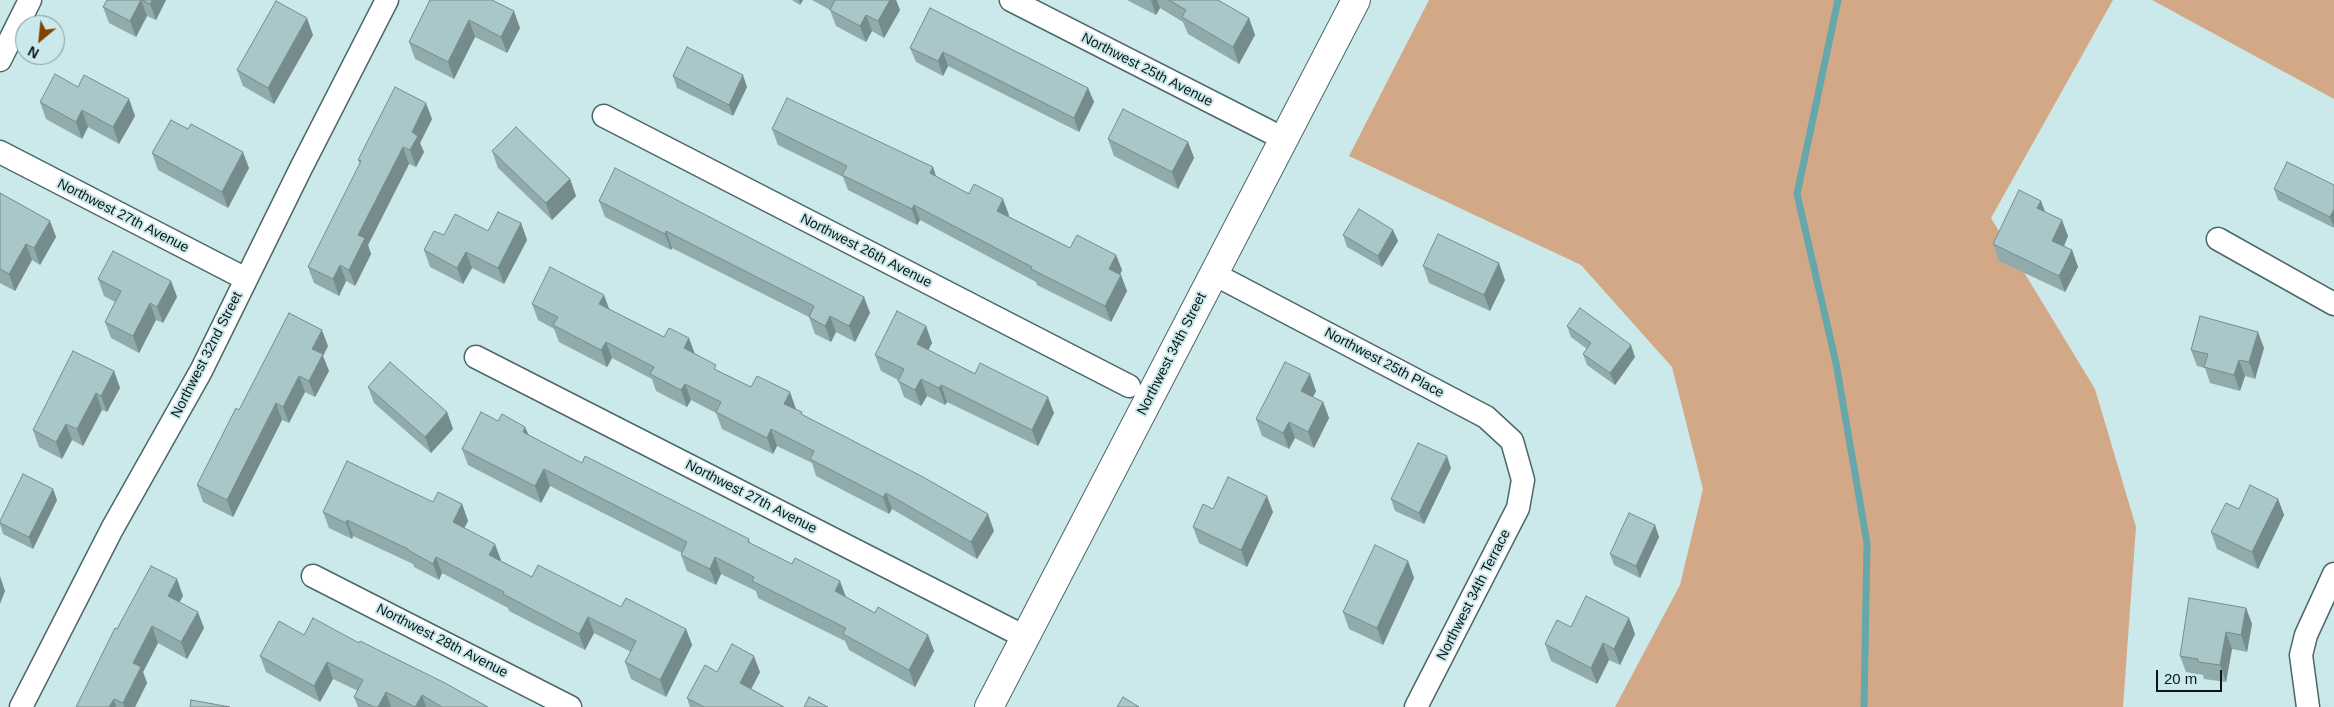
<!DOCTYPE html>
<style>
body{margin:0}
#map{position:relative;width:2334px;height:707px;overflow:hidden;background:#cbe9eb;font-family:Helvetica,sans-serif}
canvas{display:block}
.north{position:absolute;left:15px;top:15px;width:50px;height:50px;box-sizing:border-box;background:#cbe9eb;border:1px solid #7e9596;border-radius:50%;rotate:208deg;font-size:14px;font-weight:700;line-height:20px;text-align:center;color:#0b1617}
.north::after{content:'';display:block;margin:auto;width:18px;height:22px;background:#804300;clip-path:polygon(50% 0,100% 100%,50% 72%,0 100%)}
.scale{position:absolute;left:2156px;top:670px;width:66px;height:22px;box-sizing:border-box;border:2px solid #0b1617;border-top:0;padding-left:6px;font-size:15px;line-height:18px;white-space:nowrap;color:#0b1617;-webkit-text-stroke:4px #cbe9eb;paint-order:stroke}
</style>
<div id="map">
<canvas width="2334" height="707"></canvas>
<div class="north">N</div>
<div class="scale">20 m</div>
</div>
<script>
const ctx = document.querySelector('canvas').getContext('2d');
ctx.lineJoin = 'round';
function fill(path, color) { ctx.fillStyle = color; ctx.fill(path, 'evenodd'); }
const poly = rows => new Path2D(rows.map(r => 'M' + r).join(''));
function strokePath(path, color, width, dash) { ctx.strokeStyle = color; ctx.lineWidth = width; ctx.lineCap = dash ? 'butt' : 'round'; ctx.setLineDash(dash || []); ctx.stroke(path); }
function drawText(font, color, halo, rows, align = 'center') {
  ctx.font = font + ' Helvetica,sans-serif'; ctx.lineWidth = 4; ctx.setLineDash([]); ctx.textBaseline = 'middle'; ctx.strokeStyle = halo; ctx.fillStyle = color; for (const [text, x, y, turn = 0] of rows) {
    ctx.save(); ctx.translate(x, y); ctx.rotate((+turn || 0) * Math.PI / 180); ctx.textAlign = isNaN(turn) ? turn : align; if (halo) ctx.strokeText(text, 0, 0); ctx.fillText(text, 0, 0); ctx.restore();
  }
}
fill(poly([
 [1429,0,2113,0,1991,218,2095,389,2136,527,2123,707,1615,707,1680,585,1703,489,1672,367,1581,265,1349,156],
 [2152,0,2334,0,2334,99]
]), '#d3a887');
strokePath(poly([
 [1838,0,1797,194,1836,363,1867,543,1864,707]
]), '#65a7ab', 7);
const street = poly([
 [1011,0,1284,139],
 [0,60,30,0],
 [604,116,1129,386],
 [0,152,246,279],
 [2218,239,2334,304],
 [1214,274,1486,417,1512,441,1523,480,1518,508,1416,707],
 [476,357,1025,637],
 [313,576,570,707],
 [21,707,112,529,201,371,301,168,387,0],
 [2308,707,2301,655,2306,635,2334,574]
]);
const secondary = poly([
 [989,707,1356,0]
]);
strokePath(street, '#4c6769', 25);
strokePath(secondary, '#4c6769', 30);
strokePath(street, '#fff', 22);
strokePath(secondary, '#fff', 28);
fill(poly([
 [107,0,166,0,156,20,147,16,136,37,109,23,103,7],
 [430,0,520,28,507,53,475,37,454,79,415,59,409,42],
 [792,0,803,0,800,5],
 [812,0,896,0,900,10,884,38,872,31,866,42,836,26,830,10],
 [1127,0,1218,0,1249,18,1255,35,1239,64,1188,34,1183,22,1160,8,1156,15],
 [930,8,1088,88,1094,102,1079,132,948,66,943,76,916,62,910,48],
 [313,35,274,104,243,86,237,70],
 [673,76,747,87,733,116,677,88],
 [78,87,129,99,135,116,119,144,88,127,82,139,46,119,40,102],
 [432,119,420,143,424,152,416,167,409,164,368,245,371,254,355,286,346,281,339,296,314,283,308,267,360,164,358,160],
 [772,129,933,167,936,177,1009,215,1008,216,1070,248,1116,255,1122,270,1120,275,1127,291,1111,322,1037,285,1036,282,920,220,917,225,848,190,843,177,778,145],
 [1108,139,1188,142,1194,158,1178,189,1114,156],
 [492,151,570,179,576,196,552,220,498,168],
 [152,153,249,168,228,208,158,170],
 [2334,185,2334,228,2278,200,2274,189],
 [0,193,50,221,56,237,40,265,32,260,15,291,0,283],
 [599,201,864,297,870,313,855,342,836,332,831,342,815,334,809,317,672,248,671,250,605,217],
 [2041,201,2044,211,2068,236,2064,247,2072,250,2078,267,2065,292,1999,261,1993,244],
 [521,223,527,240,504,284,472,268,463,284,430,267,424,250,444,235,488,231],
 [1393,230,1398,241,1382,267,1347,247,1343,235],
 [1423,266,1505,280,1490,311,1429,283],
 [98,279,171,281,177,297,163,323,156,320,139,353,111,338,105,322,115,302,104,296],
 [532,304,609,309,695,354,718,371,796,409,803,415,994,531,977,559,892,509,889,514,816,476,812,463,777,446,773,454,722,429,716,413,691,400,687,407,656,391,652,379,612,358,607,367,559,342,554,329,538,320],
 [926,326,932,343,928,350,1054,413,1038,446,947,402,945,405,927,396,921,406,904,397,898,380,881,371,875,355],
 [1567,326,1635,357,1615,385,1587,365,1583,354,1587,349,1571,337],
 [328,346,323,356,329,371,315,397,305,392,289,423,282,420,233,517,203,502,197,485,239,410],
 [2264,348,2255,379,2245,376,2240,391,2210,383,2205,368,2197,366,2191,350],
 [114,371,120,388,107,412,102,410,83,446,72,440,62,459,39,447,33,430],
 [368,387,447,412,453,429,431,453,374,403],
 [1316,391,1313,397,1323,402,1329,418,1314,448,1295,438,1289,449,1262,436,1256,419],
 [498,421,525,427,529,435,582,463,749,539,750,543,875,613,928,635,934,651,915,687,849,650,845,641,758,598,756,591,721,574,716,585,687,571,681,555,682,553,550,486,541,503,468,465,462,449],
 [1451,468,1424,524,1395,511,1391,499],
 [53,489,57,500,33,549,3,534,0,524,0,521],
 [2278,499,2284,515,2258,569,2217,549,2211,532,2239,509],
 [433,502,462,504,468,521,464,528,501,560,501,561,532,577,621,607,686,629,692,645,666,697,631,679,625,662,631,652,594,633,585,650,509,611,508,608,442,573,439,580,414,567,413,564,353,536,352,539,329,528,323,512],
 [1213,509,1273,512,1247,567,1199,543,1193,527],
 [1655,525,1659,537,1640,578,1614,565,1610,554],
 [1408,561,1414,578,1383,645,1349,629,1343,612],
 [177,579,183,596,179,602,204,628,187,659,158,643,143,672,147,683,135,707,76,707,117,629],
 [2246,608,2252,624,2247,652,2232,649,2226,682,2204,679,2203,675,2186,672,2180,656],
 [1629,618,1635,634,1620,665,1609,660,1597,684,1551,661,1545,644,1571,627],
 [304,635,359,643,488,707,358,707,354,697,358,691,333,679,320,702,266,672,260,656],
 [717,672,760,672,751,689,784,707,690,707,687,698]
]), '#91abac');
fill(poly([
 [141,0,147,16,136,37,130,21],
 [152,0,166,0,156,20,150,4],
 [799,0,803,0,800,5],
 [890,0,896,0,900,10,884,38,878,21],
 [1151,0,1157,0,1160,8,1156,15],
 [514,11,520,28,507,53,501,37],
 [866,15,872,31,866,42,860,26],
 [307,18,313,35,274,104,268,88],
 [1249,18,1255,35,1239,64,1233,47],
 [469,20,475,37,454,79,448,62],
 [943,52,948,66,943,76,938,61],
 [743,75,747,87,733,116,729,105],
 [1088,88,1094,102,1079,132,1074,118],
 [129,99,135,116,119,144,113,127],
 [426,103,432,119,420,143,424,152,416,167,410,150,412,132],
 [82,110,88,127,82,139,76,122],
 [1188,142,1194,158,1178,189,1172,172],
 [403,147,409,164,368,245,371,254,355,286,349,270,358,235],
 [243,152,249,168,228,208,222,192],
 [933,167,938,183,930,173],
 [570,179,576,196,552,220,546,203],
 [1003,199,1009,215,1003,226,997,211],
 [2041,201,2047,217,2037,208],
 [914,205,920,220,917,225,912,209],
 [2334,209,2334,227,2330,217],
 [2062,220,2068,236,2058,258,2052,241],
 [50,221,56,237,40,265,34,248],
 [521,223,527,240,504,284,498,268],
 [1393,230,1398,241,1382,267,1378,256],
 [666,231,672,248,671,250,665,234],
 [26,244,32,260,15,291,9,274],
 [2072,250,2078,267,2065,292,2059,276],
 [466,252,472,268,463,284,457,268],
 [1116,255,1122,270,1115,285,1109,269],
 [1499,263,1505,280,1490,311,1484,295],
 [340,265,346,281,339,296,333,279],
 [1121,275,1127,291,1111,322,1105,306],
 [171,281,177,297,163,323,157,307],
 [604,295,610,311,599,304],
 [864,297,870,313,855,342,849,326],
 [150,303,156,320,139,353,133,336],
 [830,316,836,332,831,342,825,326],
 [926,326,932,343,923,361,917,344],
 [322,330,328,346,323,356,329,371,315,397,309,381,312,349],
 [2258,332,2264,348,2255,379,2249,362],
 [689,338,695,354,684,348],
 [606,342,612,358,607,367,601,350],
 [1631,345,1635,357,1615,385,1610,373],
 [2239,360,2245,376,2240,391,2234,375],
 [114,371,120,388,107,412,101,396],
 [1310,374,1316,391,1307,408,1301,391],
 [299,376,305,392,289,423,283,407],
 [921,379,927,396,921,406,915,390],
 [685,384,691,400,687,407,681,390],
 [941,385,947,402,945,405,939,388],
 [790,392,796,409,790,420,784,404],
 [96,393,102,410,83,446,77,429],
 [1048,397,1054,413,1038,446,1032,430],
 [1323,402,1329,418,1314,448,1308,432],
 [276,403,282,420,233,517,227,500],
 [447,412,453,429,431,453,425,437],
 [1289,422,1295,438,1289,449,1283,433],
 [66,424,72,440,62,459,56,442],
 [525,427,531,443,523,432],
 [771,429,777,446,773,454,767,438],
 [1447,456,1451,468,1424,524,1419,513],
 [544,469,550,486,541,503,535,486],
 [53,489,57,500,33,549,29,537],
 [886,493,892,509,889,514,883,497],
 [1267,496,1273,512,1247,567,1241,550],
 [2278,499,2284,515,2258,569,2252,552],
 [462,504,468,521,459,538,453,522],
 [988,514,994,531,977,559,971,542],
 [347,520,353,536,352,539,346,523],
 [1655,525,1659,537,1640,578,1636,566],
 [495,544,501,560,495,571,489,555],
 [436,557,442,573,439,580,433,564],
 [715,557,721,574,716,585,710,569],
 [1408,561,1414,578,1383,645,1377,628],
 [0,576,5,591,0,604],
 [177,579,183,596,174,612,168,596],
 [840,581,846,597,835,591],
 [2246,608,2252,624,2247,652,2241,635],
 [198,612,204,628,187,659,181,642],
 [588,617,594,633,585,650,579,634],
 [1629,618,1635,634,1620,665,1614,649],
 [152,626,158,643,143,672,147,683,135,707,124,707,123,703,133,663],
 [686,629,692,645,666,697,660,680],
 [2226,632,2232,649,2226,682,2220,665],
 [928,635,934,651,915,687,909,670],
 [1603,643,1609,660,1597,684,1591,668],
 [754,656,760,672,746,699,740,683],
 [327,662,333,679,320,702,314,686],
 [386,692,391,707,378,707],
 [422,695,426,707,416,707],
 [114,699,116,707,109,707]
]), '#768b8c');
const building = poly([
 [107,0,141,0,130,21,103,7,107,0],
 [142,0,152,0,150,4,142,0],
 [430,0,492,0,514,11,501,37,469,20,448,62,409,42,430,0],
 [835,0,890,0,878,21,866,15,860,26,830,10,835,0],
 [1169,0,1218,0,1249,18,1233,47,1182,17,1186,10,1169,0],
 [276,1,307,18,268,88,237,70,276,1],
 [930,8,1088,88,1074,118,943,52,938,61,910,48,930,8],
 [687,47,743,75,729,105,673,76,687,47],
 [55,74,78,87,84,75,129,99,113,127,82,110,76,122,40,102,55,74],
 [395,87,426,103,412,132,418,136,410,150,403,147,358,235,365,238,349,270,340,265,333,279,308,267,361,161,358,160,395,87],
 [787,98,933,167,930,173,969,194,974,184,1003,199,997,211,1070,248,1077,235,1116,255,1109,269,1121,275,1105,306,1031,269,1032,267,914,205,912,209,842,175,847,166,772,129,787,98],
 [1123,109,1188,142,1172,172,1108,139,1123,109],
 [171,120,188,129,191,124,243,152,222,192,152,153,171,120],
 [516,127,570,179,546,203,492,151,516,127],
 [2287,162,2334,185,2334,209,2330,217,2274,189,2287,162],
 [615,168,864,297,849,326,830,316,825,326,809,317,814,306,666,231,665,234,599,201,615,168],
 [2019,190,2041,201,2037,208,2062,220,2052,241,2072,250,2059,276,1993,244,2019,190],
 [0,193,50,221,34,248,26,244,9,274,0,269,0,193],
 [1359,209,1393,230,1378,256,1343,235,1359,209],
 [498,212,521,223,498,268,466,252,457,268,424,250,434,231,444,235,455,214,488,231,498,212],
 [1438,234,1499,263,1484,295,1423,266,1438,234],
 [113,251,171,281,157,307,150,303,133,336,105,322,121,291,98,279,113,251],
 [550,267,604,295,599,304,664,337,669,328,689,338,684,348,716,365,714,369,751,387,757,376,790,392,784,404,802,412,801,414,923,477,988,514,971,542,886,493,883,497,810,459,814,451,771,429,767,438,716,412,721,402,685,384,681,390,650,374,654,367,606,342,601,350,553,325,558,317,532,304,550,267],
 [1580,308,1631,345,1610,373,1583,354,1591,343,1567,326,1580,308],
 [897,311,926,326,917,344,975,374,980,363,1048,397,1032,430,941,385,939,388,921,379,915,390,898,381,904,369,875,355,897,311],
 [289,313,322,330,312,349,323,354,309,381,299,376,283,407,276,403,227,500,197,485,236,408,239,410,289,313],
 [2200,316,2258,332,2249,362,2239,360,2234,375,2204,367,2208,354,2191,350,2200,316],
 [73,351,114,371,101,396,96,393,77,429,66,424,56,442,33,430,73,351],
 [390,362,447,412,425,437,368,387,390,362],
 [1285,362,1310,374,1301,391,1323,402,1308,432,1289,422,1283,433,1256,419,1285,362],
 [481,412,498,421,502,414,525,427,523,432,582,463,585,456,749,539,748,542,792,564,795,558,840,581,835,591,875,613,878,607,928,635,909,670,843,634,846,628,752,581,754,577,715,557,710,569,681,555,687,542,544,469,535,486,462,449,481,412],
 [1418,443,1447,456,1419,513,1391,499,1418,443],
 [347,461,433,502,438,492,462,504,453,522,495,544,489,555,532,577,538,565,621,607,626,598,686,629,660,680,625,662,636,641,588,617,579,634,503,594,504,592,436,557,433,564,408,550,408,549,347,520,346,523,323,512,347,461],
 [23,474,53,489,29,537,0,523,0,521,23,474],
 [1228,477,1267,496,1241,550,1193,527,1203,504,1213,509,1228,477],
 [2250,485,2278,499,2252,552,2211,532,2226,503,2239,509,2250,485],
 [1629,513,1655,525,1636,566,1610,554,1629,513],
 [1375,545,1408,561,1377,628,1343,612,1375,545],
 [151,566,177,579,168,596,198,612,181,642,152,626,133,663,141,667,123,703,114,699,109,707,76,707,115,628,117,629,151,566],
 [1586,596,1629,618,1614,649,1603,643,1591,668,1545,644,1557,620,1571,627,1586,596],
 [2189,598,2246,608,2241,635,2226,632,2220,665,2198,662,2198,659,2180,656,2189,598],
 [313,618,359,643,360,641,445,683,488,707,442,707,422,695,415,707,386,692,378,707,374,707,354,697,363,680,327,662,314,686,260,656,279,621,304,635,313,618],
 [732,644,754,656,740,683,784,707,704,707,687,698,705,665,717,672,732,644],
 [809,697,828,707,804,707,809,697],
 [1123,697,1139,707,1117,707,1123,697],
 [191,700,230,707,190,707,191,700]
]);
fill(building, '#a9c7c8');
strokePath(building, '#768b8c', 1);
drawText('14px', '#0b1617', '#cbe9eb', [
 ["Northwest 25th Avenue",1147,70,27],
 ["Northwest 27th Avenue",123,216,27],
 ["Northwest 26th Avenue",866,251,27],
 ["Northwest 34th Street",1172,354,-63],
 ["Northwest 32nd Street",207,355,-63],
 ["Northwest 25th Place",1384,363,28],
 ["Northwest 27th Avenue",751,497,27],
 ["Northwest 34th Terrace",1474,595,-63],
 ["Northwest 28th Avenue",442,641,27]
]);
</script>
